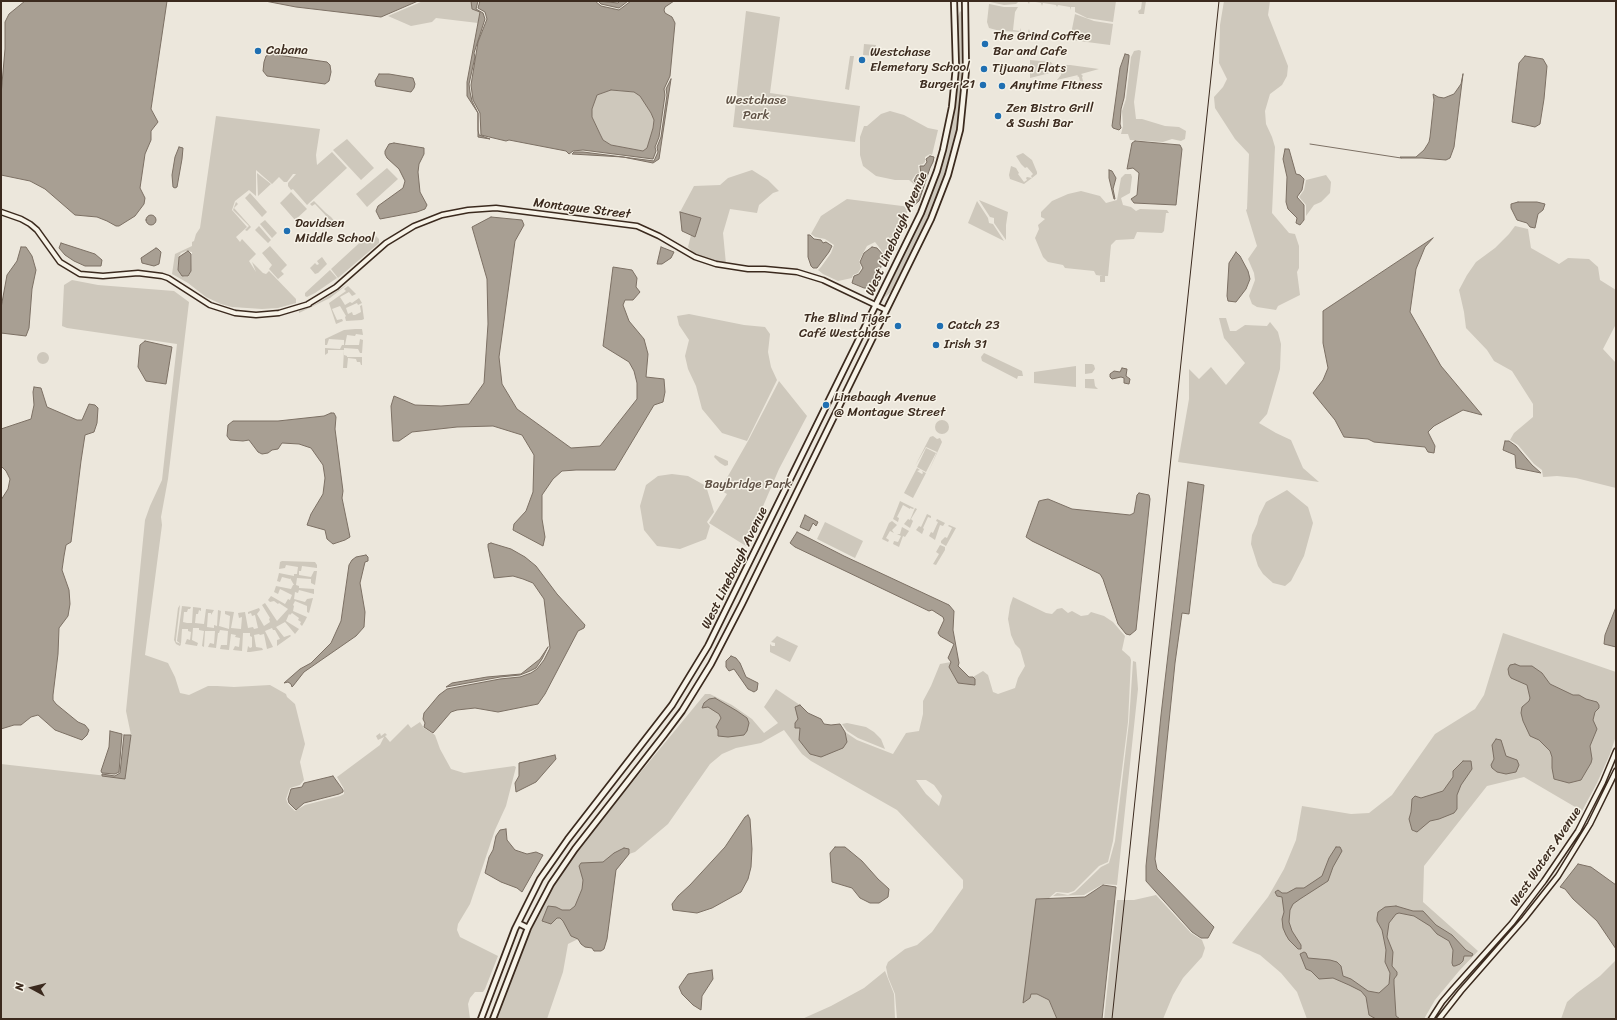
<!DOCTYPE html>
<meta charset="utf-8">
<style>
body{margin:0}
#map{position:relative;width:1617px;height:1020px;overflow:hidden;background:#ece7dc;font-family:Sriracha,sans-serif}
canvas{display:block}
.frame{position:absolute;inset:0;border:2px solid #3b2a1e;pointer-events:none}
.north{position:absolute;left:12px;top:968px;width:40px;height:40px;-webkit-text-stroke:3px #f7f3e8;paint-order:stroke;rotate:277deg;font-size:11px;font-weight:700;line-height:16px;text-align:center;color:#3b2a1e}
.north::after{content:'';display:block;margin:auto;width:14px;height:18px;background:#3b2a1e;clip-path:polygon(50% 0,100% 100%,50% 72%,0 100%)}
</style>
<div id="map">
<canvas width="1617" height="1020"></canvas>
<div class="frame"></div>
<div class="north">N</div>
</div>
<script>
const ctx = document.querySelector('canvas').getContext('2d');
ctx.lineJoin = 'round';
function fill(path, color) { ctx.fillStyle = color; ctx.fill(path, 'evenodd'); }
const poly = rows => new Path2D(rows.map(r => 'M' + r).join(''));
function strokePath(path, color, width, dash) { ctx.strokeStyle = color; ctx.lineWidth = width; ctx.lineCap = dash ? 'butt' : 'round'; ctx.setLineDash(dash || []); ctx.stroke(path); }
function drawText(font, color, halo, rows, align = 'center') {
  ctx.font = font + ' Sriracha,sans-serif'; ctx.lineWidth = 3; ctx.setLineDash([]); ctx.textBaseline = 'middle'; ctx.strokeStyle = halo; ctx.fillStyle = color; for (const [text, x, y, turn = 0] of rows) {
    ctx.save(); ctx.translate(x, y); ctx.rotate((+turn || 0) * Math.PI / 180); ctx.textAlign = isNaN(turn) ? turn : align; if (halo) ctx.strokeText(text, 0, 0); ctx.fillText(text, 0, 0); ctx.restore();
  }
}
fill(poly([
 [423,1,471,1,472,9,480,12,478,23,436,18,432,22,411,26,388,16],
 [990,1,1019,1,1016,4,1004,5,990,2],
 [1027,1,1116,1,1113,22,1087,18,1075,12,1075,7,1071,7,1070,10,1070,7,1058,5,1057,7,1056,5,1043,3,1042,6,1041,3,1030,1,1029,4],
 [1142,1,1146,1,1144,14,1139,14,1138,11,1141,9],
 [1224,1,1270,1,1268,15,1288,66,1287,76,1282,85,1270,94,1265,111,1266,124,1272,137,1275,147,1272,213,1289,233,1295,234,1299,246,1299,268,1297,272,1300,295,1278,306,1276,310,1257,307,1252,304,1249,296,1255,280,1254,273,1248,259,1257,246,1246,210,1247,209,1249,154,1235,139,1215,108,1214,97,1223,87,1227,79,1219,63,1220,25],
 [989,4,1004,7,1018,7,1015,12,1013,30,1020,31,1021,28,1021,32,1000,31,989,28,987,22],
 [746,11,780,17,770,93,860,106,855,142,733,127],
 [960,11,962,13,962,77,964,87,958,127,954,149,942,187,929,219,894,289,884,298,928,201,944,156,954,103,956,22],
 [1075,14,1094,21,1113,24,1110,45,1033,35,1028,32,1029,29,1030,33,1070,39],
 [864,44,876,45,875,56,863,55],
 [1139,50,1141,51,1134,102,1136,119,1142,119,1165,126,1179,127,1186,131,1185,139,1181,141,1172,139,1163,142,1130,140,1128,134,1121,134,1123,126,1122,111,1126,99,1131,57,1134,51],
 [850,56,854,56,849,90,845,89],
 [1030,60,1051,62,1054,66,1054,69,1050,73,1030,78],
 [1065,65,1070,65,1099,69,1081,74,1083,76,1082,77,1085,89,1082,90,1079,77,1077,76,1078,75,1057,80,1061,75,1062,67],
 [611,90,634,92,640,95,651,113,654,120,653,128,647,148,643,151,611,145,603,140,600,134,592,117,592,109,597,95],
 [890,111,904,115,928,128,938,130,932,155,930,154,925,157,925,162,923,164,918,165,919,173,916,174,912,180,916,186,909,180,895,180,876,176,863,166,860,155,860,137,864,126,867,126,881,114],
 [216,116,320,129,316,155,317,165,332,152,347,168,307,205,293,189,291,190,288,186,288,183,296,174,293,174,287,182,284,182,279,177,272,184,256,170,256,196,249,190,235,201,232,210,247,227,236,237,240,242,242,239,256,254,249,261,256,272,252,262,263,273,266,274,269,271,296,299,296,303,278,308,262,309,232,307,221,304,206,297,188,283,172,274,175,254,192,246,192,242,194,241,196,234,200,228],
 [186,251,192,252,191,271,188,277,184,277,178,270,179,256,181,253],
 [347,139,374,168,361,180,333,150],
 [1023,153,1032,160,1037,172,1037,174,1032,178,1031,176,1033,174,1027,167,1025,168,1021,164,1016,156],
 [1011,166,1016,168,1019,173,1018,174,1024,182,1027,180,1026,178,1027,177,1032,178,1024,184,1010,179,1009,175],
 [387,168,398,179,367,207,356,194],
 [752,170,768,180,779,191,773,193,759,205,757,213,730,209,723,233,726,264,694,254,688,247,691,235,695,237,701,218,680,212,694,186,720,185,728,178],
 [257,173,271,184,258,196],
 [1125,174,1131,174,1132,177,1130,193,1121,198,1123,205,1131,207,1136,211,1140,209,1167,210,1169,213,1166,213,1164,231,1162,233,1137,232,1134,239,1116,240,1111,245,1108,276,1105,276,1105,282,1100,282,1100,276,1103,276,1096,275,1094,271,1065,268,1063,265,1048,262,1043,257,1035,238,1039,229,1038,225,1045,219,1041,217,1041,212,1052,201,1068,194,1081,191,1100,196,1106,203,1117,200,1121,178],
 [1326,175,1331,182,1330,193,1321,202,1314,205,1306,216,1306,205,1299,197,1304,190,1306,180],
 [291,192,307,209,295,220,280,203],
 [250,193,267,212,262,217,245,198],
 [847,199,910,207,885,255,875,242,867,246,859,261,861,268,858,273,853,275,852,278,838,281,823,274,818,270,821,267,831,253,834,245,825,239,815,237,811,234,821,216],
 [979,200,1008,212,1006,225,1006,240,994,223,994,218,990,217],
 [314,201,326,213,331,217,337,224,336,226,329,224,327,222,329,219,315,204,312,206,310,204],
 [977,201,988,218,989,223,993,224,1004,241,968,223],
 [236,202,238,204,234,208,251,227,247,231,245,230,249,226,233,210],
 [265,220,277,233,272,238,260,224],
 [259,226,271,240,268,243,255,230],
 [1515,226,1528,229,1531,248,1559,264,1568,258,1589,259,1598,267,1600,280,1616,290,1616,324,1603,349,1616,363,1616,488,1576,478,1557,476,1543,477,1542,470,1534,464,1518,445,1510,440,1514,433,1533,417,1533,404,1512,371,1494,361,1487,350,1466,328,1464,312,1459,290,1467,275,1476,262,1495,248,1509,234],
 [368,235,376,236,379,239,379,243,338,278,331,269],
 [270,246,287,265,281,271,284,274,278,279,269,269,272,265,262,253],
 [322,257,327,264,318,273,315,274,310,268,315,263,317,265,319,264,317,261],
 [330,270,337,278,315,293,307,297,305,296,305,293],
 [72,280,98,285,174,291,189,302,168,479,161,517,162,525,145,655,168,663,175,677,180,693,189,695,208,686,217,686,234,687,270,685,286,694,287,697,295,704,305,744,300,762,304,780,300,785,290,788,286,799,288,804,295,811,305,805,340,796,344,794,344,789,337,777,380,745,384,737,378,740,376,736,380,733,381,736,385,733,387,735,385,736,390,742,408,724,411,728,420,722,424,728,435,735,440,749,451,769,464,773,514,766,516,767,506,806,495,830,470,904,458,924,457,930,460,937,498,956,485,989,483,992,475,992,470,998,468,1004,470,1019,1,1019,1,764,125,778,131,735,126,711,145,520,150,506,162,480,177,344,67,328,62,326,64,285],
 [348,284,330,298,299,313,299,311,316,304],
 [348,286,356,294,352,296,349,292,340,297,345,305,350,302,352,303,359,298,362,303,358,305,357,303,346,308,348,314,352,312,353,315,355,315,361,312,360,306,362,305,364,319,362,320,346,321,345,317,346,316,340,306,332,309,337,320,342,319,343,321,336,324,329,303,346,291,344,289],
 [689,314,744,325,765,327,770,334,768,352,771,367,777,380,747,441,722,433,702,409,696,386,688,369,685,356,689,340,679,325,677,316],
 [1219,318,1226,318,1230,331,1236,331,1245,325,1267,326,1270,322,1278,332,1281,344,1280,369,1267,414,1259,423,1276,433,1291,440,1303,468,1319,482,1178,462,1189,399,1189,369,1199,379,1211,367,1226,385,1245,363,1224,338],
 [355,329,362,329,363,335,356,334,355,336,347,335,345,345,359,345,360,339,363,340,362,353,360,353,358,349,344,348,344,355,347,356,347,357,362,357,362,365,361,365,360,362,357,362,356,359,348,358,347,368,343,368,344,350,328,350,328,353,325,355,325,348,340,349,342,345,344,345,344,340,329,339,327,345,325,345,325,339,344,330],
 '37 358a6 6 0 1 1 12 0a6 6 0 1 1-12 0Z',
 [984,353,1022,371,1023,376,1018,376,1017,379,982,361,981,357],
 [1085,364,1092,364,1094,365,1095,369,1092,373,1085,374],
 [1076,366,1076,387,1034,383,1034,372],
 [1085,379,1094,379,1095,386,1098,389,1085,388],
 [779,381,807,416,779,469,746,546,709,523,727,494,720,490,748,441],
 '935 427a7 7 0 1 1 14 0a7 7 0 1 1-14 0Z',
 [933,436,937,439,940,438,942,442,928,473,937,452,926,447,915,466,930,437],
 [926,448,936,453,926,472,917,467],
 [715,455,728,461,728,465,725,466,720,463,714,457],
 [917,468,920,470,917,471,922,474,923,473,922,471,926,473,913,498,904,493],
 [672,474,688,476,706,486,714,512,707,522,710,526,706,539,680,549,657,546,644,530,640,506,646,485,658,476],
 [1287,490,1308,507,1313,523,1304,556,1291,581,1285,586,1273,583,1263,574,1258,566,1251,544,1252,535,1257,524,1259,516,1266,502],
 [900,501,914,508,913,509,910,508,910,509,903,505,897,517,899,518,898,522,893,519],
 [915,508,917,509,911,519,913,521,910,528,904,524,908,519,910,520],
 [927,514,931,516,931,518,928,517,923,528,924,529,922,534,916,530,919,526,921,527],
 [937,519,945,523,943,526,940,525,935,540,929,536,931,532,933,533,938,522,936,521],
 [892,521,897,525,892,530,894,533,890,531,886,538,889,540,888,542,882,539,889,523],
 [825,522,863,541,855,558,817,539],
 [949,525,956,528,946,546,941,543,941,541,945,537,947,538,952,528,948,526],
 [902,527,909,531,905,537,903,536,899,547,893,544,894,541,898,542,901,536,897,534,900,534],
 [940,545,945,547,945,550,936,565,933,564,939,554,936,552],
 [282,561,315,562,317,565,317,568,302,566,301,571,299,571,299,575,311,577,314,571,317,571,315,585,311,583,311,579,297,578,296,585,299,586,299,588,314,589,314,594,299,590,298,593,295,592,294,599,305,602,307,599,313,598,309,613,307,612,307,606,295,601,293,605,294,606,293,611,307,617,305,621,302,626,300,624,301,622,298,620,299,618,292,613,290,615,289,614,286,621,299,629,295,634,285,622,276,627,284,637,290,635,291,636,277,646,277,640,280,639,275,630,273,630,272,628,265,631,273,647,267,649,264,634,260,635,259,634,254,635,256,647,262,648,263,650,250,652,247,652,248,646,250,648,252,647,252,637,250,636,250,633,243,633,242,651,233,650,235,646,239,647,240,638,235,637,236,635,231,634,229,650,220,649,221,645,227,645,228,631,220,630,219,633,218,633,216,648,208,647,210,643,214,644,215,631,205,631,204,647,202,646,204,631,199,630,199,628,193,628,192,640,198,643,197,646,185,644,187,639,190,640,191,632,188,631,188,629,182,629,181,644,177,641,182,606,191,607,190,609,188,609,187,612,184,612,183,622,187,623,192,623,193,607,201,608,201,611,199,610,198,614,196,614,195,623,204,624,206,609,214,610,211,615,211,613,208,613,207,627,214,628,214,625,217,626,218,610,221,611,219,626,229,629,230,616,225,614,225,611,234,612,231,628,241,629,242,617,239,618,238,613,245,612,248,628,253,627,254,629,258,628,255,615,252,616,251,613,248,614,248,612,259,608,260,610,257,614,264,626,270,622,269,619,270,618,262,605,265,603,277,621,288,609,279,603,278,604,274,601,270,602,268,600,271,596,285,604,288,599,290,600,292,595,280,589,278,594,274,592,276,586,291,589,293,585,294,585,290,578,290,579,282,577,280,582,277,581,279,573,294,576,294,574,297,574,298,567,286,565,285,568,279,569,280,562],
 [1013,597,1046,613,1052,614,1057,609,1062,608,1068,613,1072,611,1081,616,1088,615,1091,612,1104,616,1113,622,1125,636,1122,650,1130,657,1131,660,1128,722,1113,841,1108,862,1099,866,1074,891,1068,893,1056,892,1049,898,1036,899,1031,994,1037,994,1049,1000,1057,1019,897,1019,895,994,888,977,886,967,888,962,905,949,917,945,932,932,963,888,963,880,897,810,811,761,802,754,784,730,761,743,736,748,722,754,710,764,668,824,635,852,629,854,616,870,607,939,604,949,601,951,594,951,592,948,585,947,581,944,578,939,568,944,563,972,547,1019,496,1019,528,938,542,906,561,875,584,842,626,790,705,694,710,694,732,705,752,719,764,733,778,723,764,707,776,689,800,705,808,713,821,719,824,724,831,725,840,724,845,732,857,740,893,754,906,733,919,731,923,714,923,701,931,686,940,664,951,662,949,667,958,683,975,679,973,677,983,671,988,675,993,692,998,694,1015,688,1018,678,1025,666,1020,649,1015,644,1011,635,1008,619,1010,606],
 [916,780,926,780,934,785,942,796,939,806,926,794],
 [180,605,176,639,176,642,181,644,180,646,176,644,174,640,178,608],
 [1503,633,1616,672,1616,736,1610,754,1597,783,1582,811,1524,777,1487,786,1424,866,1423,902,1478,951,1459,971,1435,1000,1424,1019,1307,1019,1297,992,1281,973,1260,955,1232,943,1268,897,1284,869,1296,840,1302,806,1351,814,1369,813,1392,795,1435,734,1475,709,1484,695],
 [777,636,798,646,790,662,770,652,770,644,772,646,775,646,775,643,771,642],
 [1133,661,1136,662,1138,689,1117,885,1103,884,1084,895,1053,896,1057,893,1068,895,1075,892,1101,867,1109,863,1115,841,1129,722],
 [847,723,866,727,874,732,881,739,885,749,858,738,847,731,842,724],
 [1156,895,1191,933,1202,940,1205,948,1202,957,1183,978,1173,995,1163,1019,1104,1019,1117,900,1134,900],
 [1616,960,1616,1019,1561,1019,1567,1002,1577,993,1600,976],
 [885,971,894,994,895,1019,802,1019,831,1006,864,988]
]), '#cec8bc');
const water = poly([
 [25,1,167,1,151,109,158,122,151,131,151,140,145,154,140,188,145,198,144,204,135,216,119,226,116,226,107,221,97,217,75,215,45,189,30,181,1,175,1,95,5,49,5,22,9,14,25,1],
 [265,1,418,1,381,17,296,7,265,1],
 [471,1,478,1,476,9,483,13,485,19,474,53,475,57,469,84,470,92,472,101,478,113,478,130,479,135,490,139,478,137,478,113,467,96,467,82,480,12,472,9,471,1],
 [480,1,595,1,601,6,619,10,631,1,674,1,665,7,664,10,665,13,672,17,675,23,670,76,664,89,665,95,659,137,655,147,656,151,653,159,583,150,573,151,569,154,566,151,509,140,506,141,481,135,480,113,473,100,471,85,478,42,487,19,485,12,478,8,480,1],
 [611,90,634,92,640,96,651,113,654,120,653,128,647,148,643,151,611,145,603,140,600,134,592,117,592,109,597,95,611,90],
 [598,1,618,3,620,1,628,1,619,8,601,4,598,1],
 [271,54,327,62,330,65,331,72,329,81,325,84,267,76,263,71,264,62,266,56,271,54],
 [1125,54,1129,55,1129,57,1124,98,1121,109,1120,124,1121,128,1119,130,1113,128,1112,126,1120,68,1125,54],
 [1525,56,1543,59,1547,66,1544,99,1540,124,1535,127,1512,122,1519,63,1525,56],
 [379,74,389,74,413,78,415,84,414,88,411,92,376,86,375,81,379,74],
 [1463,74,1454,147,1450,158,1446,160,1422,158,1401,158,1400,157,1416,157,1424,150,1429,142,1430,137,1434,100,1433,94,1438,97,1444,98,1454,94,1461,84,1463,74],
 [671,79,659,159,653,163,623,157,572,154,574,152,583,152,654,161,658,152,657,147,661,137,667,95,666,89,671,79],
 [1135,141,1180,145,1182,149,1176,205,1134,203,1131,199,1137,195,1139,173,1133,168,1127,169,1132,143,1135,141],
 [394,143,424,148,424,154,419,164,418,172,420,192,427,205,425,209,417,212,380,219,376,211,378,206,403,188,405,181,399,169,387,158,385,154,385,151,389,144,394,143],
 [179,147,183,148,182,159,177,187,175,188,173,187,172,175,175,157,179,147],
 [1285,149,1289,149,1296,174,1300,175,1304,179,1302,190,1297,197,1304,205,1304,220,1300,225,1296,223,1297,218,1288,209,1286,202,1287,177,1283,159,1285,149],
 [930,156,934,157,933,162,930,168,919,201,913,206,912,203,920,188,914,181,917,175,921,174,920,166,924,166,927,162,926,159,930,156],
 [1109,170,1112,171,1116,178,1113,189,1115,199,1114,199,1109,178,1109,170],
 [1518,202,1537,202,1545,204,1543,210,1538,214,1535,228,1530,227,1527,223,1517,220,1511,208,1511,204,1518,202],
 [680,212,701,218,695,237,682,231,680,212],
 '146 220a5 5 0 1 1 10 0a5 5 0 1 1-10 0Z',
 [491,217,522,220,524,225,515,241,499,357,502,384,517,409,571,448,600,446,637,399,637,383,634,371,629,362,603,346,613,267,632,270,637,278,636,287,640,292,633,300,625,300,623,305,629,321,644,339,648,354,646,377,664,379,665,392,663,402,654,405,615,470,576,470,562,471,553,479,542,495,542,519,545,537,543,546,513,530,514,524,526,511,533,492,534,455,522,435,493,426,457,427,412,432,399,441,393,441,391,406,394,396,415,405,441,406,469,404,484,383,488,324,487,279,472,227,491,217],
 [808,235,810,235,814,239,821,240,823,243,826,242,832,246,829,252,817,268,813,268,811,266,808,257,808,235],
 [1433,238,1425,247,1416,269,1410,312,1441,366,1482,415,1463,410,1434,426,1428,432,1435,446,1434,453,1428,452,1425,447,1374,442,1368,439,1344,437,1335,420,1313,393,1323,380,1328,368,1323,343,1323,311,1433,238],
 [61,243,95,254,102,260,101,266,85,266,74,261,65,255,59,248,61,243],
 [21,247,26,247,32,256,36,270,32,289,29,328,26,336,1,333,1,308,7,275,17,261,21,247],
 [661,247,674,252,671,258,662,264,657,264,661,247],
 [872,247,877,248,884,256,876,284,870,288,864,288,852,283,854,276,859,274,863,268,860,262,864,253,872,247],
 [156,248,158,249,161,252,159,264,154,266,142,263,141,258,156,248],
 [188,251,191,254,191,271,188,276,182,276,178,270,179,257,188,251],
 [1236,252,1240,256,1248,271,1250,279,1246,289,1236,302,1228,301,1227,296,1229,263,1236,252],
 [145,341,172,347,166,384,146,381,138,367,140,345,145,341],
 [1122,368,1127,369,1126,376,1130,379,1129,384,1124,383,1124,378,1121,377,1112,379,1110,377,1110,374,1114,371,1120,372,1122,368],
 [34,387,41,388,47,407,77,420,82,420,89,404,95,405,98,408,97,423,94,432,85,435,81,461,71,542,66,545,64,556,62,570,69,590,70,604,68,616,59,628,58,654,53,695,53,700,56,704,78,722,85,725,89,730,87,735,82,740,55,730,38,715,31,717,21,725,14,725,1,729,1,500,8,489,10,479,6,471,1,466,1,429,31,419,34,405,33,392,34,387],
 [331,413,334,413,336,417,335,429,343,491,342,498,350,537,345,540,333,544,327,539,325,530,307,525,311,514,323,494,325,478,323,465,311,448,299,444,282,443,278,449,272,450,268,453,262,454,258,452,249,440,243,441,230,440,227,436,228,425,233,421,278,421,324,416,331,413],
 [1505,441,1509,441,1516,446,1532,465,1541,473,1516,468,1515,455,1503,450,1505,441],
 [1188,482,1204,485,1189,614,1182,613,1175,663,1155,859,1157,869,1214,927,1208,938,1201,938,1192,932,1146,881,1146,866,1161,715,1188,482],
 [1139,493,1149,495,1150,499,1136,630,1130,635,1126,634,1118,624,1103,579,1100,574,1032,541,1026,537,1039,501,1043,500,1048,499,1072,509,1130,515,1134,513,1137,495,1139,493],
 [805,515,818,522,816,526,813,523,809,531,800,527,805,515],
 [797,532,844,556,949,605,954,611,953,630,959,663,958,666,969,677,973,677,975,679,975,685,958,683,949,667,951,662,948,658,954,644,940,636,938,633,944,620,943,617,932,610,929,611,795,547,790,543,797,532],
 [491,543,511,549,525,557,536,566,557,594,585,625,584,628,578,631,545,694,538,704,498,712,475,708,457,710,451,712,433,733,424,727,425,723,423,719,424,713,439,695,447,689,500,679,520,677,531,673,537,669,544,660,550,648,544,599,533,583,523,579,513,576,494,578,488,547,488,544,491,543],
 [366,555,368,557,368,561,365,562,360,583,365,612,364,627,356,636,304,672,293,686,292,687,291,684,288,682,284,683,300,669,311,663,331,643,341,621,349,565,352,560,356,557,366,555],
 [1616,607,1616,647,1604,644,1605,635,1616,607],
 [548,647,542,659,536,668,530,671,520,675,500,677,446,687,452,683,487,677,521,674,540,659,548,647],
 [731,656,736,658,740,663,746,677,758,683,757,690,754,692,748,689,734,669,729,671,726,667,726,661,731,656],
 [1515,664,1520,666,1532,666,1542,673,1550,684,1573,695,1579,695,1586,699,1597,702,1599,705,1599,708,1595,712,1593,720,1597,729,1590,746,1592,759,1591,763,1581,780,1569,783,1554,779,1552,768,1552,757,1550,751,1539,740,1530,736,1523,721,1521,713,1522,707,1529,701,1530,698,1527,685,1511,678,1509,675,1508,669,1510,665,1515,664],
 [715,698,737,711,747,718,749,723,747,731,744,735,728,737,718,736,718,730,716,727,721,718,719,714,708,707,702,708,704,703,709,699,715,698],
 [800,705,808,713,821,719,824,724,831,725,840,724,845,732,847,742,843,748,821,757,810,754,799,740,800,728,795,728,795,723,798,719,795,707,800,705],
 [110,731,122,734,119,772,115,774,102,773,101,771,109,747,110,731],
 [124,735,131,735,125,779,102,776,102,774,115,776,120,773,124,735],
 [1496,739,1501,740,1506,756,1517,760,1519,765,1516,772,1506,774,1497,772,1492,768,1491,765,1494,759,1492,745,1496,739],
 [555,755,556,759,536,782,516,792,515,783,519,776,519,763,555,755],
 [1463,761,1471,761,1472,769,1461,785,1457,795,1457,809,1454,813,1439,819,1430,821,1417,832,1412,830,1409,819,1411,812,1412,799,1415,796,1421,798,1443,791,1453,777,1453,771,1463,761],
 [333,776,343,790,343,792,339,794,304,803,296,810,289,803,288,799,291,789,302,787,304,783,333,776],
 [748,815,750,819,752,849,751,867,748,879,741,892,712,908,697,913,673,910,672,904,678,896,690,885,725,847,745,817,748,815],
 [506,829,507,840,515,850,527,854,536,852,543,855,522,892,517,888,501,882,485,873,489,857,493,850,496,836,500,830,506,829],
 [835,847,845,847,862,861,878,879,889,889,888,897,879,903,870,903,860,898,852,888,832,882,830,853,835,847],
 [1336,847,1340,847,1342,851,1333,867,1328,881,1300,899,1293,904,1290,910,1289,922,1292,931,1301,945,1301,949,1298,949,1289,940,1286,935,1283,928,1282,919,1284,912,1282,897,1277,896,1275,892,1278,890,1282,893,1287,893,1296,888,1304,888,1322,876,1329,858,1336,847],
 [624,848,629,849,629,854,616,870,607,939,604,949,601,951,594,951,592,948,585,947,581,944,578,939,571,936,563,921,560,918,557,918,551,924,542,921,548,906,556,907,562,910,570,910,575,906,582,889,583,880,579,866,581,863,603,862,614,853,624,848],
 [1578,864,1591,867,1616,885,1616,949,1597,921,1573,899,1565,889,1560,887,1578,864],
 [1103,885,1116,887,1102,1019,1057,1019,1049,1000,1037,994,1031,994,1030,998,1023,1003,1036,899,1085,897,1103,885],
 [1396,906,1413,911,1423,911,1436,925,1452,935,1466,950,1473,954,1472,956,1464,956,1463,961,1460,964,1455,966,1453,966,1452,963,1453,950,1449,941,1437,934,1430,926,1414,916,1399,913,1396,914,1389,923,1387,937,1393,952,1392,966,1397,972,1397,975,1394,979,1394,984,1396,1016,1400,1019,1376,1019,1369,1015,1366,997,1361,991,1349,985,1333,978,1319,979,1311,971,1306,969,1300,954,1304,952,1306,953,1308,958,1330,960,1337,962,1341,966,1343,976,1351,979,1368,991,1379,993,1389,984,1390,973,1385,962,1386,950,1382,930,1377,921,1377,918,1378,912,1385,907,1396,906],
 [712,970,713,979,702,996,701,1010,693,1005,682,994,679,987,688,974,712,970]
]);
fill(water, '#a89f93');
strokePath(water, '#7c7064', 1);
strokePath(poly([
 [1310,144,1401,158]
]), '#7c7064', 1);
const tertiary = poly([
 [1,212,21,219,30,224,37,230,60,262,80,274,103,276,138,273,162,276,168,278,210,305,235,313,256,315,279,313,309,304],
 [308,304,336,287,386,243,414,226,442,215,468,210,496,208,637,226,659,236,695,257,716,264,748,269,765,269,797,272,823,280,886,310],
 [1431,1019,1442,1002,1453,989,1512,923,1544,881,1578,831,1603,782,1616,751],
 [1439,1019,1461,991,1524,919,1558,876,1590,824,1616,771]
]);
const secondary = poly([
 [518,923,528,928],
 [481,1019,515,929,540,879,568,839,672,705,708,646,921,213,937,171,943,150,952,107,956,67,954,1],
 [493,1019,528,928,551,884,575,849,664,735,682,711,711,664,742,604,931,219,948,175,960,130,966,70,965,1]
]);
strokePath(tertiary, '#3b2a1e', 7);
strokePath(secondary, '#3b2a1e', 8);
strokePath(tertiary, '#f7f3e8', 4);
strokePath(secondary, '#f7f3e8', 4.5);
strokePath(poly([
 [1112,1019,1219,1]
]), '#3b2a1e', 1);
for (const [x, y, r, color] of [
 [985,44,4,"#1f6fb2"],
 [258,51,4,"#1f6fb2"],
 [862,60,4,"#1f6fb2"],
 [984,69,4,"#1f6fb2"],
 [983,85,4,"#1f6fb2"],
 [1002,86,4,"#1f6fb2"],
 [998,116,4,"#1f6fb2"],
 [287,231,4,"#1f6fb2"],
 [898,326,4,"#1f6fb2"],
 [940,326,4,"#1f6fb2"],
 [936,345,4,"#1f6fb2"],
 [826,405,4,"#1f6fb2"]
]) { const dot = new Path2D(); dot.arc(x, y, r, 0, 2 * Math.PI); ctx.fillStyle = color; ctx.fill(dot); strokePath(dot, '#f7f3e8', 1.5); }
drawText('13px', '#3b2a1e', '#f7f3e8', [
 ["The Grind Coffee",993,37],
 ["Bar and Cafe",993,52],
 ["Cabana",266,51],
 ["Westchase",870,53],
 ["Elemetary School",870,68],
 ["Tijuana Flats",992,69],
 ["Burger 21",975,85,"right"],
 ["Anytime Fitness",1010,86],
 ["Zen Bistro Grill",1006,109],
 ["& Sushi Bar",1006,124],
 ["Davidsen",295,224],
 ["Middle School",295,239],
 ["The Blind Tiger",890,319,"right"],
 ["Café Westchase",890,334,"right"],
 ["Catch 23",948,326],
 ["Irish 31",944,345],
 ["Linebaugh Avenue",834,398],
 ["@ Montague Street",834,413]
], 'left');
drawText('13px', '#605246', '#f7f3e8', [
 ["Westchase",756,101],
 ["Park",756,116],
 ["Baybridge Park",748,485]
]);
drawText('13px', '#3b2a1e', '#f7f3e8', [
 ["Montague Street",582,209,7],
 ["West Linebaugh Avenue",897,234,-66],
 ["West Linebaugh Avenue",735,568,-64],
 ["West Waters Avenue",1546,857,-56]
]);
</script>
